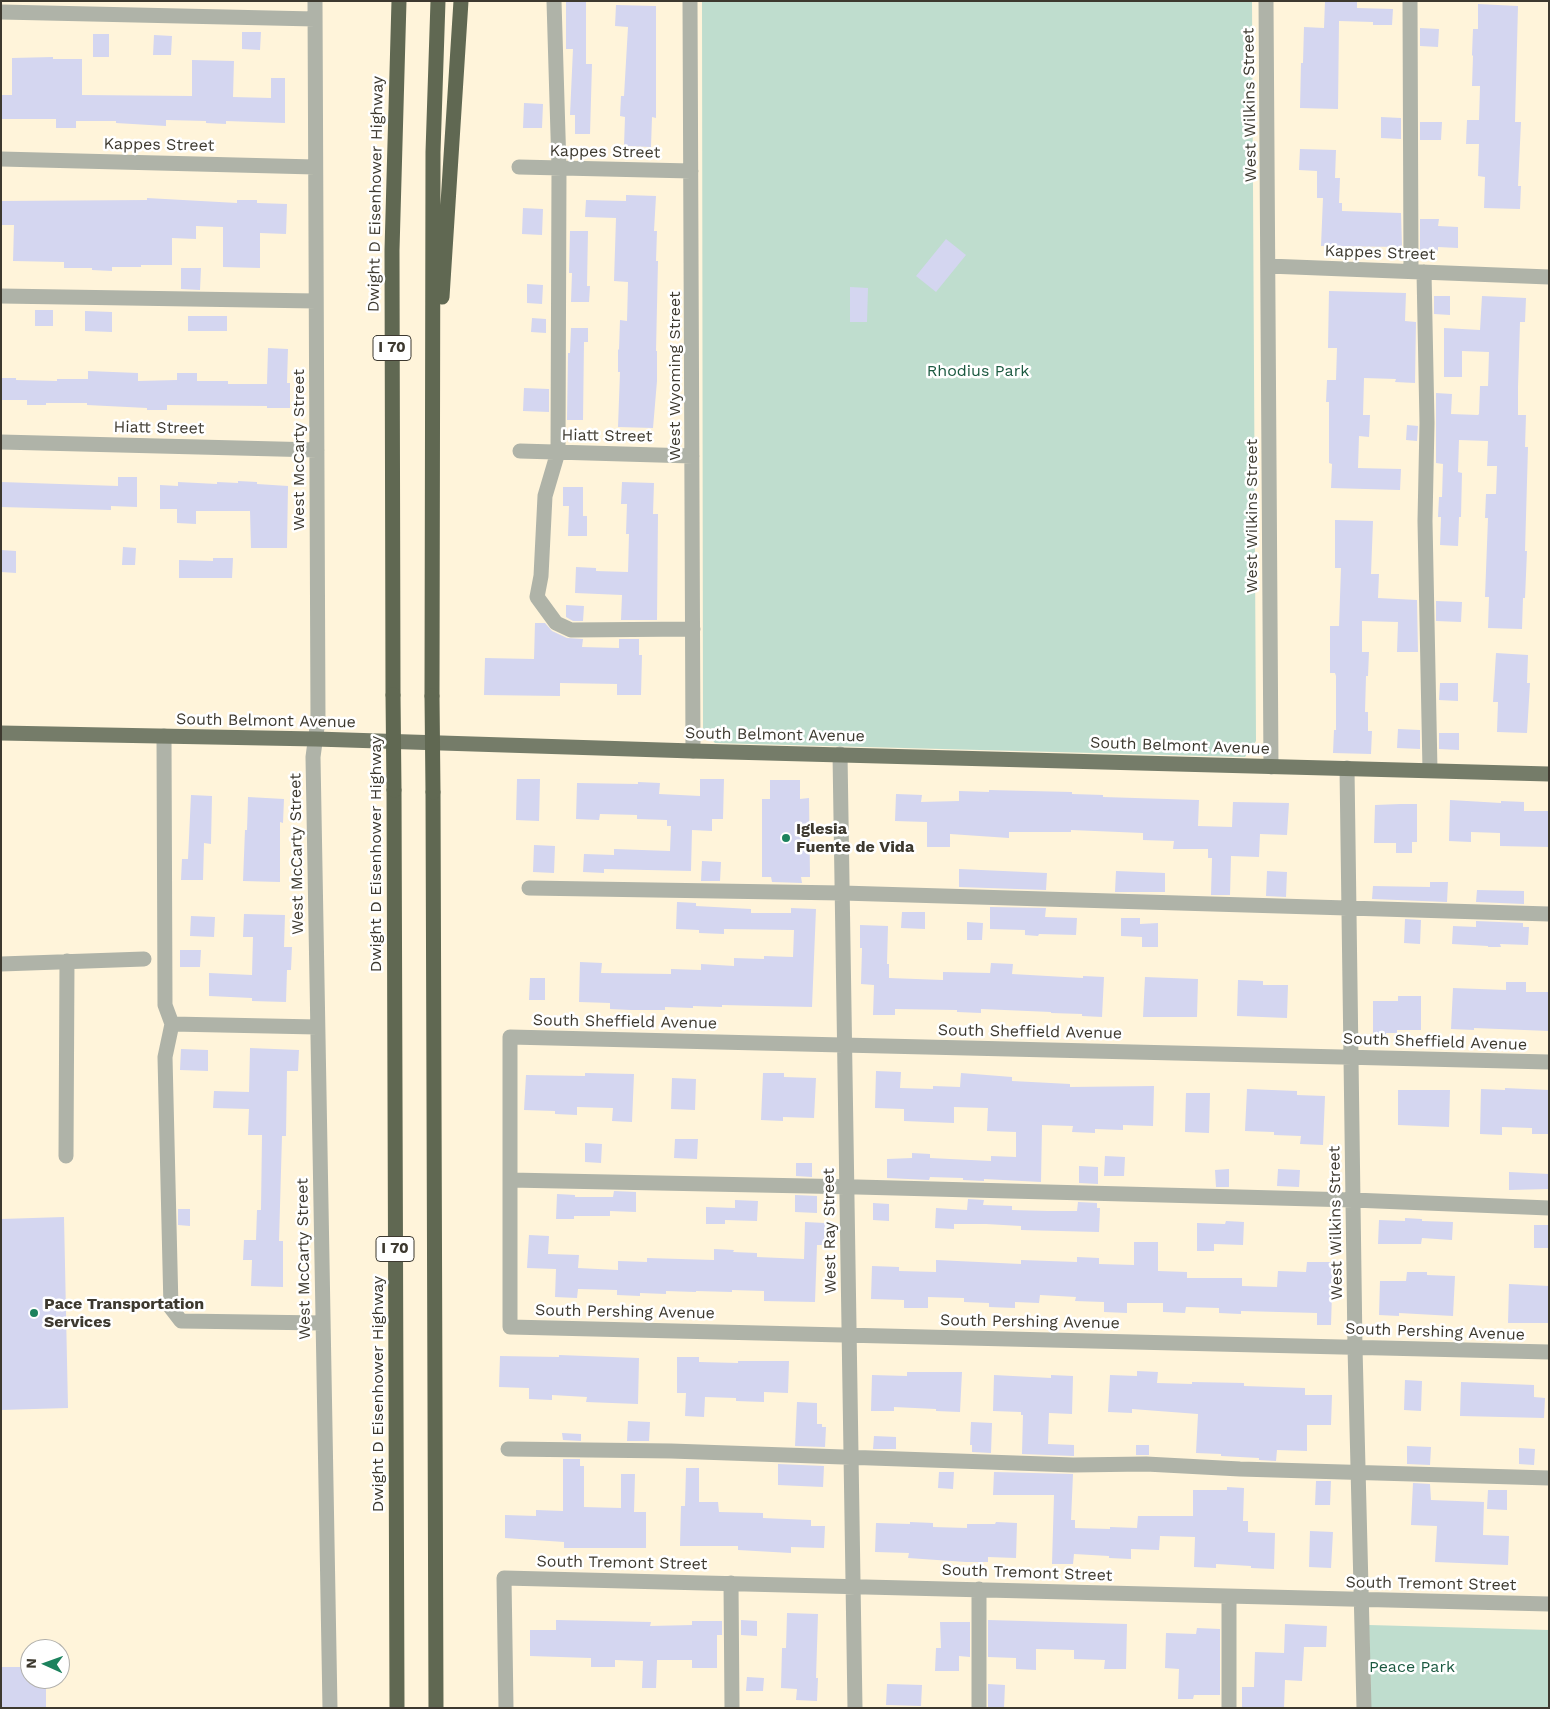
<!DOCTYPE html>
<style>
body{margin:0}
#map{position:relative;width:1550px;height:1709px;overflow:hidden;background:#fff4da;font-family:"Work Sans",sans-serif}
canvas{display:block}
.frame{position:absolute;inset:0;border:2px solid #3d392f;pointer-events:none}
.north{position:absolute;left:20px;top:1639px;width:50px;height:50px;box-sizing:border-box;background:#fff;border:1px solid #b1b0ac;border-radius:50%;rotate:272deg;font-size:14px;font-weight:700;line-height:20px;text-align:center;color:#3d392f}
.north::after{content:'';display:block;margin:auto;width:18px;height:22px;background:#1c825d;clip-path:polygon(50% 0,100% 100%,50% 72%,0 100%)}
</style>
<div id="map">
<canvas width="1550" height="1709"></canvas>
<div class="frame"></div>
<div class="north">N</div>
</div>
<script>
const ctx = document.querySelector('canvas').getContext('2d');
ctx.lineJoin = 'round';
function fill(path, color) { ctx.fillStyle = color; ctx.fill(path, 'evenodd'); }
const poly = rows => new Path2D(rows.map(r => 'M' + r).join(''));
function strokePath(path, color, width, dash) { ctx.strokeStyle = color; ctx.lineWidth = width; ctx.lineCap = dash ? 'butt' : 'round'; ctx.setLineDash(dash || []); ctx.stroke(path); }
function drawText(font, color, halo, rows, align = 'center') {
  ctx.font = font + ' "Work Sans",sans-serif'; ctx.lineWidth = 5; ctx.setLineDash([]); ctx.textBaseline = 'middle'; ctx.strokeStyle = halo; ctx.fillStyle = color; for (const [text, x, y, turn = 0] of rows) {
    ctx.save(); ctx.translate(x, y); ctx.rotate((+turn || 0) * Math.PI / 180); ctx.textAlign = isNaN(turn) ? turn : align; if (halo) ctx.strokeText(text, 0, 0); ctx.fillText(text, 0, 0); ctx.restore();
  }
}
fill(poly([
 [702,1,1252,1,1256,741,1245,757,715,743,703,730],
 [1369,1625,1549,1630,1549,1708,1371,1708]
]), '#bfddce');
fill(poly([
 [566,1,586,1,586,64,592,64,590,134,575,134,575,115,570,115,573,49,566,49],
 [1325,1,1357,1,1357,8,1393,9,1392,25,1373,25,1373,22,1339,21,1338,109,1300,108,1301,63,1303,63,1304,27,1324,28],
 [1478,4,1518,6,1515,122,1521,122,1518,186,1521,186,1520,209,1484,208,1485,177,1478,176,1479,144,1466,144,1467,120,1479,120,1480,86,1472,86,1473,56,1472,55,1473,29,1478,29],
 [616,5,656,6,656,118,652,117,651,147,624,146,625,117,620,116,621,96,624,96,628,27,615,26],
 [1420,28,1439,29,1438,47,1420,46],
 [242,32,261,32,260,50,242,49],
 [93,34,109,34,109,57,93,57],
 [154,35,172,36,171,55,153,55],
 [53,57,53,59,82,59,82,95,192,96,192,60,234,61,233,97,271,98,271,78,285,78,285,123,226,121,226,124,206,123,206,121,166,120,166,126,116,123,116,121,76,121,76,128,56,128,56,119,1,119,1,95,12,95,12,58],
 [524,103,543,104,542,128,523,128],
 [1381,117,1401,118,1401,139,1381,138],
 [1420,122,1442,122,1441,140,1420,140],
 [1300,149,1336,150,1335,178,1340,178,1339,203,1342,203,1342,211,1401,213,1402,247,1321,246,1323,198,1317,198,1317,171,1299,170],
 [626,195,656,196,654,231,657,231,656,261,658,261,656,351,657,351,657,381,653,428,618,427,620,372,618,372,618,349,619,350,620,320,627,321,628,282,614,281,616,218,585,217,586,200,626,201],
 [147,198,237,203,237,200,257,200,257,203,287,204,286,234,260,233,260,268,223,267,223,227,196,226,196,239,172,238,172,265,141,265,141,267,112,267,112,271,92,270,92,268,64,268,64,262,13,261,14,225,1,225,1,201,147,200],
 [523,208,543,209,542,235,522,234],
 [1420,219,1439,219,1438,226,1458,227,1458,248,1438,247,1438,251,1420,250],
 [570,231,588,231,587,286,590,286,589,302,571,302,572,273,569,273],
 [946,239,966,255,936,292,916,276],
 [181,268,201,268,200,290,181,289],
 [527,284,543,285,542,304,527,303],
 [850,287,868,288,867,322,850,322],
 [1329,291,1406,293,1405,321,1416,322,1415,383,1395,382,1396,379,1364,378,1363,415,1370,415,1369,437,1359,436,1358,468,1401,469,1400,490,1331,488,1332,464,1329,463,1329,402,1326,402,1327,380,1336,380,1337,348,1328,348],
 [1434,296,1450,296,1450,315,1434,314],
 [1482,296,1526,298,1525,322,1520,322,1518,387,1518,415,1526,415,1525,447,1528,447,1525,551,1527,551,1525,598,1523,598,1522,629,1488,628,1489,597,1485,597,1488,518,1485,518,1486,494,1496,494,1497,466,1487,466,1488,441,1459,440,1458,472,1462,473,1461,517,1459,517,1458,546,1440,545,1441,517,1438,517,1439,497,1442,497,1443,464,1436,463,1436,393,1452,394,1451,414,1478,415,1479,414,1480,386,1488,386,1489,352,1462,351,1462,377,1444,377,1444,328,1480,330],
 [35,310,53,310,53,326,35,326],
 [85,311,112,312,112,332,85,331],
 [188,316,227,316,227,331,188,331],
 [532,318,546,319,546,333,531,332],
 [571,328,588,328,588,342,584,342,583,420,567,420,568,353,570,353],
 [268,348,288,349,287,383,290,383,290,408,267,408,267,406,167,405,167,410,147,410,147,408,87,405,87,403,46,403,46,405,27,405,27,400,1,400,1,378,16,378,16,380,57,381,57,379,88,379,88,371,138,373,138,381,177,380,177,373,197,373,197,381,228,381,228,384,267,384],
 [524,388,549,389,549,412,523,411],
 [1407,425,1418,426,1417,441,1406,440],
 [118,477,137,477,137,507,111,506,111,510,1,507,1,482,118,486],
 [238,481,257,482,257,484,288,486,287,548,251,548,250,511,196,511,196,524,177,523,177,509,160,509,160,485,178,486,178,482,217,484,217,482,238,483],
 [622,482,654,483,653,514,658,514,657,620,621,620,622,595,575,593,576,567,596,568,596,571,628,572,629,534,626,534,627,504,621,504],
 [563,487,583,487,583,516,587,516,587,536,568,536,569,506,563,506],
 [1335,520,1373,521,1371,574,1379,574,1378,598,1417,600,1418,652,1397,652,1398,622,1362,621,1362,652,1369,652,1368,676,1366,676,1365,712,1368,712,1368,731,1372,731,1371,754,1333,753,1334,730,1336,730,1336,676,1335,673,1330,673,1330,626,1339,626,1341,568,1335,568],
 [123,547,136,548,135,565,122,565],
 [1,550,16,551,16,573,1,572],
 [213,558,233,558,232,578,179,578,179,560,213,561],
 [1436,601,1462,602,1461,622,1436,621],
 [566,605,584,606,583,621,573,621,566,617],
 [535,623,545,623,552,631,567,638,583,639,582,647,619,648,619,639,639,639,639,655,642,655,641,695,617,695,617,684,560,683,560,696,484,695,485,658,534,659],
 [1496,653,1528,655,1527,683,1530,683,1527,733,1497,732,1498,702,1493,702],
 [1440,683,1458,683,1458,701,1439,700],
 [1398,729,1420,730,1420,749,1397,748],
 [1439,733,1459,733,1459,750,1439,749],
 [517,779,540,779,539,821,516,820],
 [700,779,724,779,723,819,712,819,712,831,692,830,691,871,604,869,604,873,583,872,584,854,614,855,614,849,670,851,671,826,667,826,667,820,637,819,637,815,600,814,599,820,576,819,577,783,638,784,638,782,660,783,659,794,700,796],
 [770,780,800,780,800,799,809,798,810,877,801,877,802,883,772,882,771,877,762,877,762,799,770,799],
 [989,790,1072,792,1072,794,1103,795,1103,797,1199,800,1198,826,1232,827,1233,802,1289,803,1287,835,1260,834,1259,857,1231,856,1230,895,1211,895,1212,858,1208,858,1208,849,1173,849,1174,841,1143,840,1143,833,1071,830,1071,832,1009,832,1009,838,950,834,950,847,927,847,927,822,895,821,896,794,922,795,921,802,959,801,959,791,989,792],
 [191,795,212,796,211,844,204,843,203,880,181,880,182,859,188,859],
 [248,797,284,799,283,823,280,822,280,882,243,881,245,830,247,830],
 [1450,800,1501,803,1501,801,1524,802,1524,811,1549,811,1549,847,1500,846,1500,833,1471,832,1471,842,1449,841],
 [1400,804,1417,804,1417,842,1412,842,1412,853,1396,853,1396,843,1374,843,1375,805],
 [534,845,555,846,554,873,533,872],
 [702,861,721,862,720,881,701,881],
 [959,869,1047,873,1046,890,959,887],
 [1116,871,1165,873,1165,892,1115,892],
 [1267,871,1287,872,1286,897,1266,896],
 [1430,882,1448,882,1447,902,1372,899,1373,886,1430,887],
 [1477,890,1524,891,1524,904,1476,902],
 [677,902,696,903,696,906,751,909,751,913,791,913,791,908,816,909,812,1007,722,1005,722,1007,693,1006,693,1008,665,1007,665,1010,631,1010,610,1009,610,1003,579,1002,580,962,602,963,601,973,671,974,671,969,701,970,701,964,734,966,734,958,764,959,764,956,793,957,794,930,724,929,724,934,699,933,699,930,676,929],
 [990,907,1046,908,1045,917,1077,918,1076,935,1039,934,1038,936,1025,935,1025,930,990,929],
 [902,912,925,912,925,929,901,928],
 [244,914,285,915,284,947,292,947,291,970,287,970,286,1002,252,1001,252,998,209,996,209,973,252,975,253,937,243,937],
 [191,916,215,917,214,937,190,936],
 [1121,918,1140,918,1140,924,1158,923,1158,947,1142,947,1142,937,1121,936],
 [1405,919,1421,920,1420,944,1404,943],
 [1476,921,1523,923,1523,927,1529,927,1528,945,1500,944,1501,947,1488,947,1488,946,1452,944,1453,926,1476,927],
 [967,922,983,923,982,940,967,940],
 [860,925,888,926,887,964,889,964,889,978,943,980,943,972,990,973,991,963,1013,964,1012,974,1083,978,1083,976,1104,977,1102,1017,1082,1016,1082,1014,1051,1013,1051,1012,981,1009,981,1013,957,1012,957,1010,895,1009,895,1015,873,1015,874,985,861,984,862,948,860,948],
 [180,950,201,950,200,967,180,967],
 [1145,977,1198,979,1197,1017,1143,1017],
 [530,978,545,978,545,1000,529,1000],
 [1238,980,1263,981,1263,985,1288,985,1287,1018,1237,1016],
 [1506,982,1526,982,1526,992,1549,992,1549,1031,1474,1028,1474,1030,1451,1029,1453,988,1506,990],
 [1398,996,1421,996,1421,1030,1397,1030,1397,1033,1386,1033,1386,1038,1373,1038,1373,1001,1398,1001],
 [250,1048,299,1050,298,1071,287,1071,286,1136,282,1136,279,1241,283,1241,283,1287,251,1286,252,1260,243,1260,244,1240,256,1240,257,1210,261,1210,262,1135,248,1135,249,1109,213,1108,214,1091,249,1092],
 [181,1049,208,1050,208,1071,180,1070],
 [876,1071,901,1072,900,1088,933,1089,933,1086,960,1087,961,1073,1012,1077,1012,1081,1070,1084,1070,1087,1154,1086,1153,1126,1123,1125,1123,1130,1095,1129,1095,1133,1072,1132,1073,1126,1042,1125,1041,1182,984,1179,984,1181,963,1180,963,1178,930,1177,929,1180,887,1178,887,1159,912,1158,912,1153,930,1154,930,1158,991,1161,991,1156,1016,1157,1016,1132,987,1131,988,1108,954,1107,954,1123,904,1121,904,1109,875,1108],
 [585,1073,634,1074,632,1122,612,1121,613,1108,577,1107,577,1115,555,1114,555,1111,524,1110,526,1075,585,1076],
 [763,1073,784,1073,784,1077,816,1078,814,1118,783,1117,783,1121,761,1120],
 [672,1078,696,1079,695,1110,671,1109],
 [1505,1088,1549,1090,1549,1134,1532,1134,1532,1128,1502,1127,1502,1135,1480,1134,1481,1089,1505,1090],
 [1247,1089,1297,1091,1297,1095,1325,1096,1323,1145,1300,1144,1301,1136,1274,1135,1274,1132,1245,1131],
 [1398,1090,1450,1090,1449,1127,1398,1125],
 [1186,1093,1210,1093,1209,1133,1185,1132],
 [675,1139,698,1139,697,1159,674,1158],
 [585,1143,602,1144,601,1163,585,1162],
 [1105,1156,1125,1157,1124,1176,1104,1176],
 [796,1163,812,1163,812,1177,796,1176],
 [1079,1166,1098,1167,1098,1184,1079,1183],
 [1229,1169,1229,1187,1216,1187,1215,1170],
 [1278,1169,1300,1170,1299,1187,1277,1186],
 [1509,1172,1549,1174,1549,1189,1509,1190],
 [614,1191,636,1192,636,1212,610,1211,610,1216,574,1216,574,1219,556,1219,557,1194,575,1195,575,1197,613,1197],
 [795,1195,817,1196,817,1213,795,1212],
 [968,1199,984,1200,983,1205,1012,1206,1012,1210,1048,1211,1077,1211,1078,1202,1097,1203,1097,1208,1100,1208,1099,1232,1021,1230,1021,1226,986,1224,954,1224,954,1229,935,1228,936,1208,967,1210],
 [735,1200,758,1201,757,1221,725,1220,725,1224,706,1224,706,1207,735,1208],
 [873,1203,889,1204,889,1221,873,1220],
 [178,1209,190,1209,190,1226,178,1225],
 [64,1217,68,1408,1,1410,1,1219],
 [1405,1218,1422,1219,1422,1221,1453,1222,1452,1240,1422,1238,1421,1244,1378,1244,1379,1220,1405,1221],
 [1226,1221,1244,1222,1243,1245,1214,1244,1214,1251,1197,1251,1197,1223,1225,1224],
 [805,1222,825,1223,824,1245,817,1245,815,1302,764,1301,764,1291,732,1290,732,1292,696,1291,696,1292,666,1291,666,1294,640,1293,640,1296,617,1295,617,1290,578,1289,577,1298,555,1297,556,1269,527,1268,529,1235,549,1236,548,1254,579,1255,578,1268,618,1270,618,1261,647,1262,647,1258,714,1260,714,1249,734,1250,733,1252,757,1253,757,1257,804,1259],
 [1534,1225,1549,1225,1549,1248,1534,1248],
 [1134,1242,1158,1242,1158,1271,1187,1272,1187,1278,1242,1278,1242,1286,1277,1287,1278,1271,1306,1272,1307,1262,1333,1262,1331,1325,1317,1325,1317,1313,1241,1311,1241,1314,1219,1313,1219,1308,1186,1307,1185,1313,1163,1312,1163,1303,1127,1303,1127,1313,1104,1312,1104,1302,1075,1301,1076,1297,1040,1295,1039,1303,1015,1302,1015,1308,989,1307,989,1303,964,1302,964,1298,928,1297,928,1308,904,1308,904,1300,871,1299,872,1266,899,1267,899,1271,936,1272,936,1260,1021,1264,1021,1260,1077,1262,1077,1257,1099,1258,1099,1264,1134,1265],
 [1407,1272,1427,1272,1427,1275,1455,1276,1453,1316,1399,1313,1399,1316,1379,1315,1380,1281,1406,1281],
 [1509,1284,1549,1286,1549,1323,1508,1323],
 [559,1355,639,1358,638,1404,586,1402,587,1397,552,1395,552,1400,529,1399,529,1388,499,1387,500,1356,559,1357],
 [677,1357,699,1357,699,1362,738,1363,738,1361,789,1361,788,1393,764,1392,764,1402,736,1401,736,1398,705,1397,704,1417,685,1416,686,1393,677,1393],
 [1137,1371,1158,1372,1157,1383,1192,1384,1192,1382,1244,1383,1244,1386,1305,1388,1305,1395,1332,1395,1331,1425,1307,1425,1307,1451,1277,1450,1276,1461,1259,1460,1259,1458,1221,1456,1221,1454,1196,1453,1198,1414,1132,1409,1132,1413,1108,1412,1110,1375,1137,1376],
 [907,1372,962,1372,960,1412,936,1411,936,1409,894,1407,894,1411,871,1411,872,1375,907,1376],
 [994,1375,1051,1378,1051,1375,1073,1376,1072,1414,1049,1413,1048,1444,1074,1445,1074,1456,1022,1454,1023,1415,1021,1415,1021,1412,993,1411],
 [1405,1380,1422,1381,1421,1411,1404,1410],
 [1461,1382,1534,1385,1534,1397,1545,1398,1544,1418,1460,1416],
 [797,1402,817,1403,817,1424,822,1424,822,1427,826,1427,825,1447,795,1446],
 [628,1421,650,1422,649,1441,627,1441],
 [971,1422,992,1423,991,1453,972,1452,972,1445,970,1445],
 [562,1433,581,1434,581,1441,563,1440],
 [874,1436,896,1437,896,1449,873,1449],
 [1136,1445,1149,1445,1149,1455,1136,1455],
 [1407,1446,1431,1447,1430,1465,1407,1464],
 [1519,1448,1535,1449,1534,1465,1519,1464],
 [563,1459,580,1459,580,1466,584,1466,584,1507,621,1508,621,1474,635,1474,634,1512,646,1512,646,1548,564,1548,564,1542,505,1538,505,1515,536,1516,536,1510,563,1511],
 [778,1464,824,1466,823,1487,778,1485],
 [686,1468,699,1468,699,1502,718,1502,719,1512,763,1513,763,1518,811,1520,811,1526,825,1526,824,1548,791,1547,791,1553,738,1550,738,1546,680,1546,681,1506,685,1506],
 [939,1472,954,1472,953,1489,938,1488],
 [994,1472,1073,1474,1071,1520,1075,1520,1075,1528,1110,1529,1110,1527,1137,1528,1138,1516,1193,1516,1193,1490,1227,1490,1227,1487,1244,1488,1243,1521,1248,1521,1248,1532,1275,1533,1274,1569,1251,1568,1251,1566,1216,1564,1216,1568,1194,1567,1195,1537,1160,1536,1159,1550,1131,1549,1131,1559,1109,1558,1109,1556,1074,1554,1073,1564,1052,1564,1054,1495,993,1495],
 [1316,1481,1331,1481,1330,1505,1315,1505],
 [1413,1483,1430,1484,1431,1500,1484,1502,1483,1535,1509,1536,1508,1565,1435,1562,1437,1526,1411,1525],
 [1488,1490,1507,1490,1507,1510,1487,1509],
 [910,1522,933,1523,933,1527,967,1528,967,1524,995,1524,996,1522,1017,1523,1016,1558,988,1557,988,1562,966,1562,908,1558,909,1553,875,1552,876,1523,910,1524],
 [1310,1531,1333,1532,1331,1568,1309,1567],
 [787,1613,818,1614,816,1678,818,1678,817,1701,796,1700,797,1689,781,1688,782,1648,786,1648],
 [556,1620,651,1622,650,1626,692,1625,692,1621,722,1621,722,1635,717,1635,717,1668,692,1668,692,1660,657,1660,656,1688,642,1688,643,1661,615,1660,615,1667,591,1667,591,1658,530,1656,530,1630,556,1630],
 [741,1620,757,1621,757,1636,741,1635],
 [988,1620,1127,1624,1126,1669,1104,1669,1105,1660,1074,1659,1074,1650,1036,1649,1036,1670,1016,1669,1016,1658,988,1657],
 [940,1622,970,1622,970,1657,959,1656,959,1671,935,1671,936,1648,941,1648],
 [1285,1624,1327,1626,1326,1647,1304,1647,1302,1681,1285,1680,1284,1708,1242,1707,1242,1687,1254,1687,1255,1652,1284,1653],
 [1197,1628,1220,1629,1220,1695,1194,1695,1193,1699,1178,1699,1179,1669,1165,1668,1166,1633,1196,1634],
 [1,1667,30,1667,30,1679,32,1679,32,1681,46,1682,46,1708,1,1708],
 [747,1677,764,1678,763,1691,746,1691],
 [887,1684,922,1685,921,1706,886,1705],
 [988,1684,1005,1685,1004,1708,988,1708]
]), '#d4d6f0');
strokePath(poly([
 [315,1,318,720,313,757,330,1708],
 [554,1,559,168,558,452,545,496,541,576,537,597,556,623,571,630,693,629],
 [690,1,693,751],
 [1266,1,1271,767],
 [1410,1,1411,271],
 [1,12,315,19],
 [1,159,315,167],
 [519,167,691,171],
 [1268,266,1549,277],
 [1424,272,1427,423,1425,521,1430,770],
 [1,296,316,301],
 [1,442,317,450],
 [520,451,692,456],
 [164,736,165,1005,172,1024,165,1057,171,1308,181,1321,323,1323],
 [840,754,855,1708],
 [1347,768,1355,1347,1364,1708],
 [529,888,842,893,1549,914],
 [1,964,144,959],
 [172,1024,317,1027],
 [1549,1062,510,1037,510,1327,1549,1352],
 [66,1156,67,961],
 [510,1180,857,1187,1353,1200,1549,1208],
 [508,1449,671,1451,1073,1465,1146,1464,1240,1469,1549,1478],
 [731,1583,732,1708],
 [979,1589,979,1708],
 [1229,1597,1229,1708],
 [506,1708,504,1578,1549,1604]
]), '#afb3a8', 15);
strokePath(poly([
 [1,733,316,739,693,751,1549,774]
]), '#757c69', 15);
strokePath(poly([
 [442,297,461,1],
 [393,695,392,250,399,1],
 [432,696,433,152,438,1],
 [394,790,397,1708],
 [433,792,436,1708]
]), '#606852', 15);
strokePath(poly([
 [393,695,394,790],
 [432,696,433,792]
]), '#606852', 15);
for (const [x, y, r, color] of [
 [786,838,5,"#1c825d"],
 [34,1313,5,"#1c825d"]
]) { const dot = new Path2D(); dot.arc(x, y, r, 0, 2 * Math.PI); ctx.fillStyle = color; ctx.fill(dot); strokePath(dot, '#fff', 2); }
for (const [x, y, w] of [
 [392,348,38],
 [395,1249,38]
]) { const box = new Path2D(); box.roundRect(x - w / 2, y - 12.5, w, 25, 4); ctx.fillStyle = '#fff'; ctx.fill(box); strokePath(box, '#3d392f', 1); }
drawText('bold 15px', '#3d392f', null, [
 ["I 70",392,348],
 ["I 70",395,1249]
]);
drawText('16px', '#3d392f', '#fff', [
 ["West Wilkins Street",1250,105,-91],
 ["Kappes Street",159,145,1],
 ["Kappes Street",605,152,1],
 ["Dwight D Eisenhower Highway",376,194,-89],
 ["Kappes Street",1380,253,2],
 ["West Wyoming Street",675,376,-90],
 ["Hiatt Street",159,428,1],
 ["Hiatt Street",607,436,1],
 ["West McCarty Street",299,450,-90],
 ["West Wilkins Street",1252,516,-90],
 ["South Belmont Avenue",266,721,1],
 ["South Belmont Avenue",775,735,1],
 ["South Belmont Avenue",1180,746,2],
 ["West McCarty Street",297,854,-91],
 ["Dwight D Eisenhower Highway",376,854,-90],
 ["South Sheffield Avenue",625,1022,1],
 ["South Sheffield Avenue",1030,1032,1],
 ["South Sheffield Avenue",1435,1042,2],
 ["West Wilkins Street",1336,1223,-91],
 ["West Ray Street",830,1231,-91],
 ["West McCarty Street",304,1259,-91],
 ["South Pershing Avenue",625,1312,1],
 ["South Pershing Avenue",1030,1322,1],
 ["South Pershing Avenue",1435,1332,2],
 ["Dwight D Eisenhower Highway",378,1394,-90],
 ["South Tremont Street",622,1563,1],
 ["South Tremont Street",1027,1573,2],
 ["South Tremont Street",1431,1584,1]
]);
drawText('16px', '#1b5940', '#fff', [
 ["Rhodius Park",978,371],
 ["Peace Park",1412,1667]
]);
drawText('bold 16px', '#3d392f', '#fff', [
 ["Iglesia",796,829],
 ["Fuente de Vida",796,847],
 ["Pace Transportation",44,1304],
 ["Services",44,1322]
], 'left');
</script>
